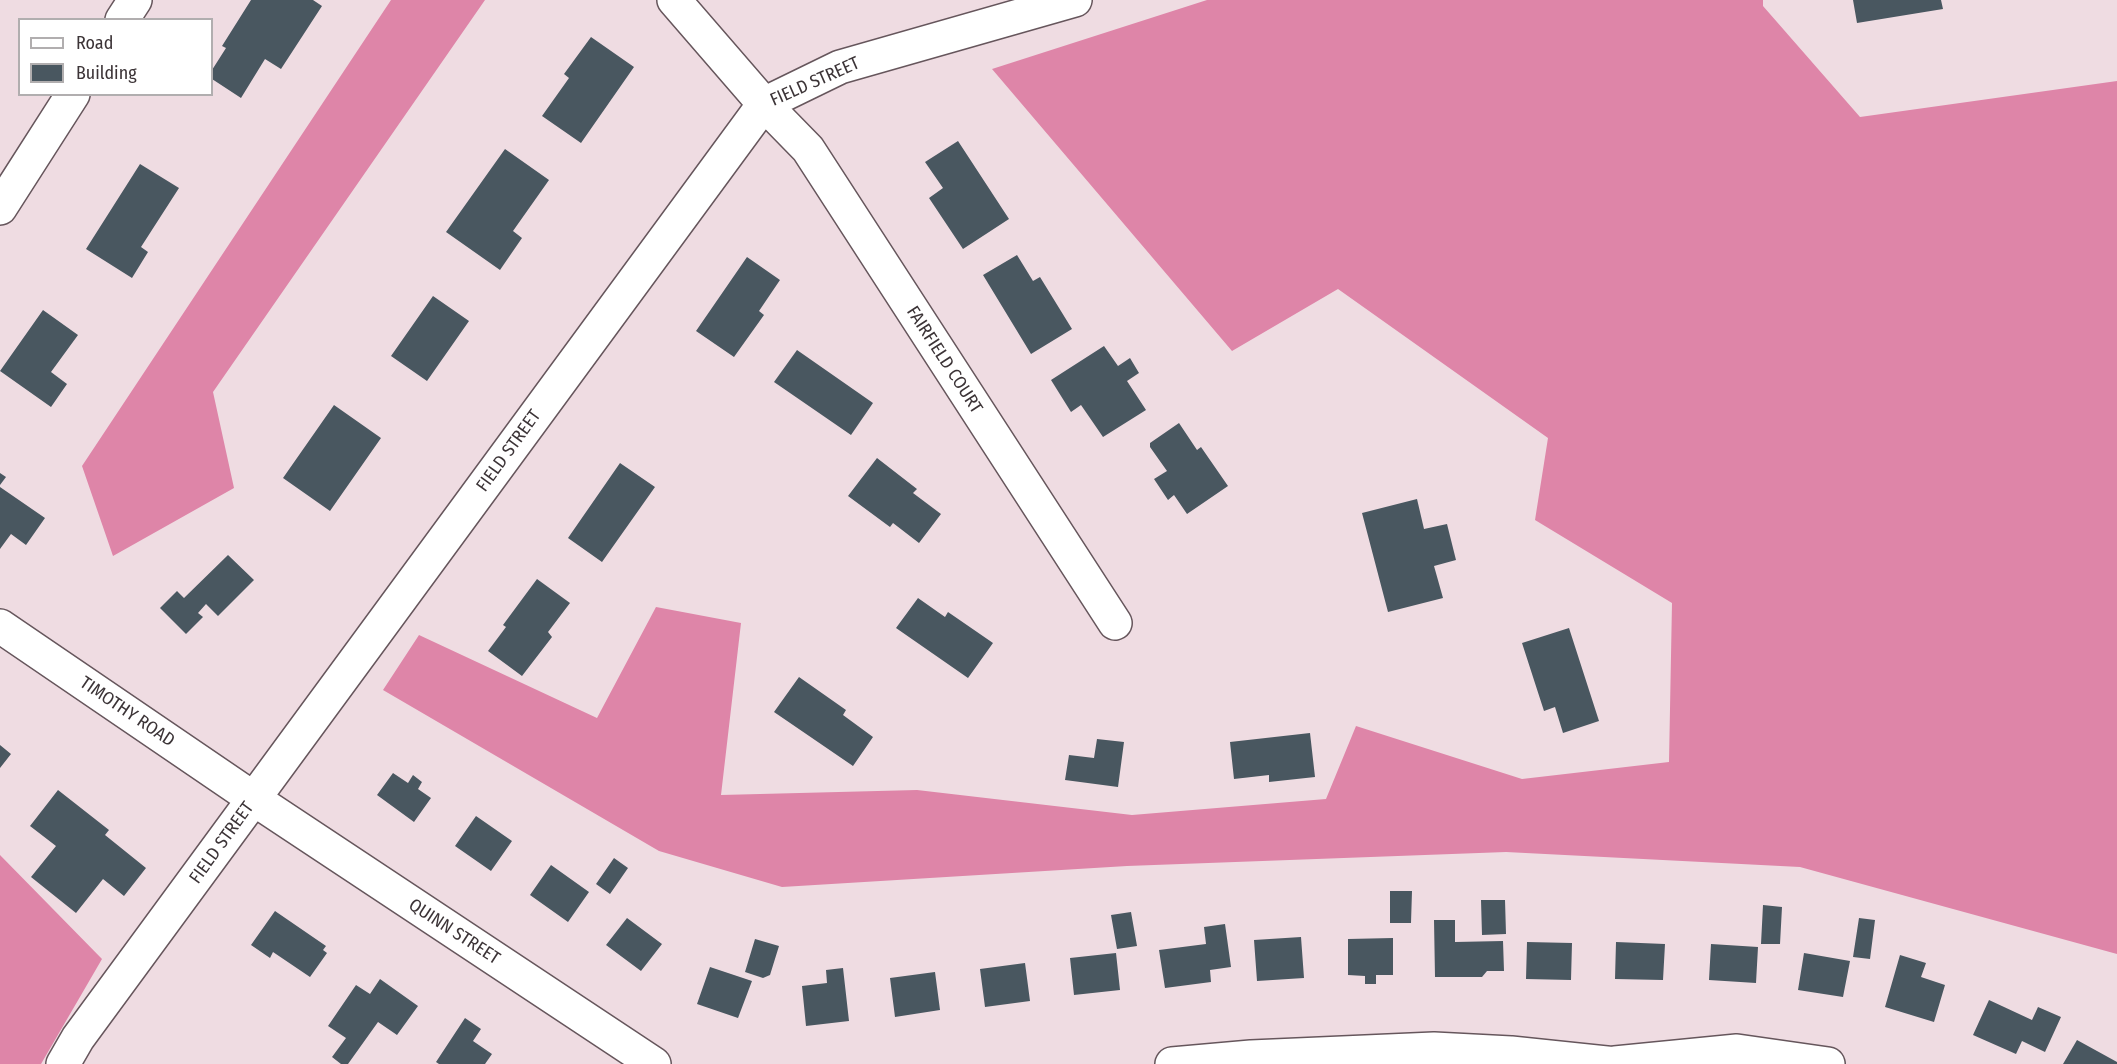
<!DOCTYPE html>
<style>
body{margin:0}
#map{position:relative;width:2117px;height:1064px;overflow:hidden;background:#efdce2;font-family:"Fira Sans Condensed",sans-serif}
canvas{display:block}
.legend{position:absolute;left:18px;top:18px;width:195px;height:78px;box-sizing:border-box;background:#fff;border:2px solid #b1aeaf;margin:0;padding:8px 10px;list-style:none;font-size:18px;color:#3c3437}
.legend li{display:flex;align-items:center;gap:12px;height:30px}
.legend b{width:30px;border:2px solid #b1aeaf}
</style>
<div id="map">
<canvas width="2117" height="1064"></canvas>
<ul class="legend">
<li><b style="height:8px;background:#fff"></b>Road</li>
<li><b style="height:16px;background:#495760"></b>Building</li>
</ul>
</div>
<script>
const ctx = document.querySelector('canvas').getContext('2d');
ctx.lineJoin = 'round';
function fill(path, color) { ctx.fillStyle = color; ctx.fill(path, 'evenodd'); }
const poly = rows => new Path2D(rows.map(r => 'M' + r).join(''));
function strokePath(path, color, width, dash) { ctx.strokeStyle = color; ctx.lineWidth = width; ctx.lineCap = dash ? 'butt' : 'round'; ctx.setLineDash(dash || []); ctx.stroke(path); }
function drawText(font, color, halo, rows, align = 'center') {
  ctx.font = font + ' "Fira Sans Condensed",sans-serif'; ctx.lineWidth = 6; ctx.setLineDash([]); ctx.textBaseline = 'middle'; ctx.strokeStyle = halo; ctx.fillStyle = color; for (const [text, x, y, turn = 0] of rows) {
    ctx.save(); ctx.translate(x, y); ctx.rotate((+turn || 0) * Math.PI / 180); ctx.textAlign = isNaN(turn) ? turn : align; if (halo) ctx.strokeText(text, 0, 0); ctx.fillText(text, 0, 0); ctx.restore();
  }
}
fill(poly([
 [391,0,485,0,213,392,234,488,113,556,82,466],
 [1207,0,1763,0,1763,6,1860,117,2117,81,2117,954,1800,867,1506,852,1127,866,782,887,659,851,383,690,419,635,597,718,656,607,741,623,721,795,917,790,1132,815,1326,799,1356,726,1522,779,1669,762,1672,603,1535,520,1548,438,1338,289,1232,351,992,69],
 [0,855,102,959,41,1064,0,1064]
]), '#de85a8');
fill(poly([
 [251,0,313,0,322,6,281,69,265,59,241,98,212,79,212,70,226,48,222,46],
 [1853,0,1941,0,1943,9,1857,23],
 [591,37,634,67,581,143,542,116,569,78,564,74],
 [958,141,1009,219,963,249,929,198,943,188,925,162],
 [505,149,549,180,513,231,522,238,500,270,446,232],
 [140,164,179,188,141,247,148,252,132,278,86,249],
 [1017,255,1033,281,1040,277,1072,329,1031,354,983,275],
 [747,257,780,280,759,311,764,315,734,357,696,331],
 [433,296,469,321,427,381,391,356],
 [43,310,78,335,51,372,67,384,51,407,0,371],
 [1104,346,1118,366,1130,358,1139,373,1127,381,1146,410,1103,437,1081,405,1071,412,1051,380],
 [797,350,873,403,851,435,774,382],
 [334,405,381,438,330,511,283,478],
 [1179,423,1197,450,1201,447,1228,486,1187,514,1174,495,1168,500,1154,479,1167,471,1150,447,1150,443],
 [877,458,917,489,913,493,941,514,919,543,893,523,890,527,848,496],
 [620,463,655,487,602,562,568,538],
 [0,473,6,477,0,485],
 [0,487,45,518,26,545,11,534,0,549],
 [1417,499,1424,529,1447,524,1456,560,1434,566,1443,598,1388,612,1362,513],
 [228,555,254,580,218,616,206,604,198,613,203,617,186,634,160,608,177,591,184,598],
 [537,579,570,603,548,632,552,637,522,676,488,651,506,627,503,625],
 [918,598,945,617,948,612,993,643,968,678,896,628],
 [1569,628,1599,721,1563,733,1555,707,1544,711,1522,643],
 [799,677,846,710,843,715,873,737,853,766,774,712],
 [1310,733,1315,777,1269,782,1269,775,1234,779,1230,742],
 [1097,739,1124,742,1118,787,1065,780,1069,755,1094,758],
 [0,745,11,754,0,768],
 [393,773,408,783,413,775,422,782,418,789,431,798,414,822,377,795],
 [58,790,109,830,105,835,146,868,124,896,103,879,76,913,31,877,56,846,30,826],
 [476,816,512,841,491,871,455,846],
 [614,858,628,868,610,894,596,884],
 [551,865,589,892,568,922,530,895],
 [1390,891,1412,891,1411,923,1390,923],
 [1481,900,1505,900,1506,934,1482,935],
 [1763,905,1782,907,1780,944,1761,944],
 [275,911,326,946,323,950,327,953,310,977,273,952,270,958,251,945],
 [1131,912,1137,946,1117,949,1111,915],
 [627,918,662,944,641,971,606,945],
 [1859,918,1875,920,1870,959,1853,957],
 [1434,920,1455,920,1455,942,1503,941,1504,971,1487,971,1482,977,1435,977],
 [1225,924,1231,967,1210,970,1211,982,1165,988,1159,950,1206,944,1204,927],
 [1301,937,1304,978,1257,981,1254,940],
 [1393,938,1393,975,1376,975,1376,984,1365,984,1365,976,1348,975,1348,939],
 [755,939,779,946,770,975,763,978,745,972],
 [1527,942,1572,943,1571,980,1526,979],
 [1616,942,1665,944,1663,980,1615,979],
 [1711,944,1758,947,1756,983,1709,980],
 [1116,953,1120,990,1074,995,1070,958],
 [1804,953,1850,961,1843,997,1798,990],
 [1900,955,1926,963,1921,977,1945,985,1934,1022,1885,1007],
 [1025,963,1030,1001,985,1007,980,969],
 [710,967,752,981,738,1018,697,1004],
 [843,968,849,1021,806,1026,802,986,827,983,826,970],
 [935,972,940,1010,895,1017,890,978],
 [380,979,418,1006,397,1035,378,1022,348,1064,341,1064,332,1057,346,1038,328,1026,356,985,370,994],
 [1989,1000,2032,1020,2038,1007,2061,1017,2045,1052,2022,1041,2016,1054,1973,1035],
 [465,1018,481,1029,473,1041,492,1054,485,1064,439,1064,436,1062],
 [2077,1040,2117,1062,2117,1064,2063,1064]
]), '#495760');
const minor = poly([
 [674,0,764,104,808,149,1115,623],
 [122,20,135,0],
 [0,208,73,94],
 [0,626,254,799,654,1064],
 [1615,1063,1737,1051,1828,1064],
 [63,1064,78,1038,764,104,840,67,1075,0],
 [1172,1064,1251,1057,1434,1049,1511,1053,1616,1064]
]);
strokePath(minor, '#66565c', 36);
strokePath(minor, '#fff', 33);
drawText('18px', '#3c3437', '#fff', [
 ["FIELD STREET",815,82,-24],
 ["FAIRFIELD COURT",944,360,57],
 ["FIELD STREET",509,451,-54],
 ["TIMOTHY ROAD",127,712,34],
 ["FIELD STREET",222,843,-54],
 ["QUINN STREET",454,932,33]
]);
</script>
